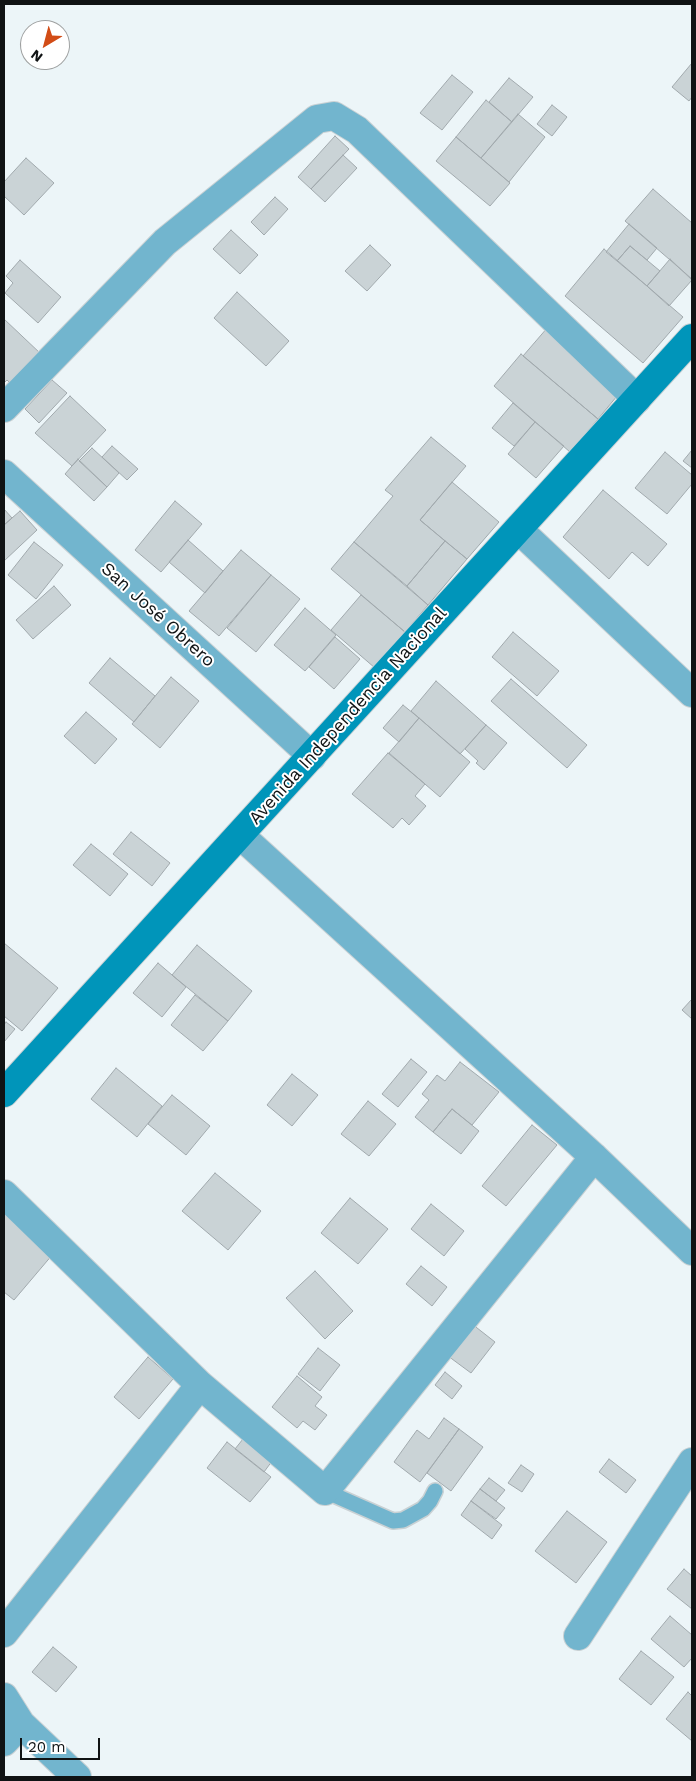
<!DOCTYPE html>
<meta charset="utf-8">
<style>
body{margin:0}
#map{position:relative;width:696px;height:1781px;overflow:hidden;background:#ecf5f8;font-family:"Work Sans",sans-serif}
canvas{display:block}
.frame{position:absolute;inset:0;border:5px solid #101314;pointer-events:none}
.north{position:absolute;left:20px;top:20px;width:50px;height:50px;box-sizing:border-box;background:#fff;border:1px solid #9fa1a1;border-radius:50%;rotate:217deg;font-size:14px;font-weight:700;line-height:20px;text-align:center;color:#101314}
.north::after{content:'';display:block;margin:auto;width:18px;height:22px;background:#d24c16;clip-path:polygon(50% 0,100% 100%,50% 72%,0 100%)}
.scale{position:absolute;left:20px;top:1738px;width:80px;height:22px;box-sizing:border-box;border:2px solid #101314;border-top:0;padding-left:6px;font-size:15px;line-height:18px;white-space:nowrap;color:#101314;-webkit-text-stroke:4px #fff;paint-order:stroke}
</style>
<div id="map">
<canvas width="696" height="1781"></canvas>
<div class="frame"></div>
<div class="north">N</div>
<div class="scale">20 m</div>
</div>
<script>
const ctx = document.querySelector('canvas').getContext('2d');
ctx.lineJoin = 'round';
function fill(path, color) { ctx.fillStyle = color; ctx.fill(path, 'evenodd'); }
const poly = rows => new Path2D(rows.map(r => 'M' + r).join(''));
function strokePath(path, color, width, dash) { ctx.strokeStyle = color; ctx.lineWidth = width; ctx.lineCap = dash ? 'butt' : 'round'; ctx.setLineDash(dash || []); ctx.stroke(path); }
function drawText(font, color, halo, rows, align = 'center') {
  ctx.font = font + ' "Work Sans",sans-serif'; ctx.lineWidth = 4; ctx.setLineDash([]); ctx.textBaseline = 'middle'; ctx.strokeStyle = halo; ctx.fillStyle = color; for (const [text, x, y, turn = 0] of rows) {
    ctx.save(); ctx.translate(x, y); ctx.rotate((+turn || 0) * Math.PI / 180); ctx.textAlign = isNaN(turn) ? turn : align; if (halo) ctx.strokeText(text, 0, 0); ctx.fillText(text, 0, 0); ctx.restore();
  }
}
const building = poly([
 [692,63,692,97,689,101,672,87,692,63],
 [452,75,473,92,442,130,420,113,452,75],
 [509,78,533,97,512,122,489,102,509,78],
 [486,100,512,122,481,158,456,137,486,100],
 [552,105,567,117,552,136,537,124,552,105],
 [518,114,545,137,509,182,481,158,518,114],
 [335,136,349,149,311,189,298,177,335,136],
 [456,137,510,183,490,206,436,161,456,137],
 [343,155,357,168,325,202,311,189,343,155],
 [26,158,54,183,24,215,4,196,4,182,26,158],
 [653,189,692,223,692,279,625,221,653,189],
 [275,197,288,209,264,235,251,222,275,197],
 [629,224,657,248,647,260,630,246,617,261,606,252,629,224],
 [231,230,258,255,240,274,213,249,231,230],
 [370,245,391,265,367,291,345,271,370,245],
 [630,246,660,271,647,286,617,261,630,246],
 [604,249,683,317,643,363,565,296,604,249],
 [670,259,692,280,669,306,647,286,670,259],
 [20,260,61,297,38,323,5,293,13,283,6,276,20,260],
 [237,292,289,341,266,366,214,318,237,292],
 [4,319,41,354,12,385,7,380,4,383,4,319],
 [548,327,622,390,598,419,523,356,548,327],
 [521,354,598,419,570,452,494,386,521,354],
 [52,380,67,393,39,423,25,409,52,380],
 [70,396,106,430,72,466,35,433,70,396],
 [513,403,535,422,514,446,492,428,513,403],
 [535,422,564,446,536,478,508,454,535,422],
 [431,437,466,466,420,520,445,541,407,586,354,542,393,496,385,490,431,437],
 [112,446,138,469,127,480,102,457,112,446],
 [92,448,119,473,107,487,79,461,92,448],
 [692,450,692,468,683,461,692,450],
 [665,452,692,475,692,484,667,514,635,488,665,452],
 [78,459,107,487,94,501,65,474,78,459],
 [452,482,499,522,467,559,420,520,452,482],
 [603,490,667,544,648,566,632,552,609,579,563,537,603,490],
 [175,501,202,524,161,572,135,550,175,501],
 [4,509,12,518,4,525,4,509],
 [20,511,37,530,4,561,4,525,20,511],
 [188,540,223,571,205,593,169,562,188,540],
 [445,541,467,559,428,605,407,586,445,541],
 [34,542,63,565,36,599,8,575,34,542],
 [354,542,428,605,405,632,331,569,354,542],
 [241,550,271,575,219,636,189,611,241,550],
 [271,575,300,599,256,652,227,628,271,575],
 [54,586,71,605,33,639,16,620,54,586],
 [361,595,405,632,375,668,331,630,361,595],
 [305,608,336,635,305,671,274,645,305,608],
 [513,632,559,671,537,696,492,657,513,632],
 [335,637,360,659,334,689,309,667,335,637],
 [110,658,155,696,134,722,89,683,110,658],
 [171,677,199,701,160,748,132,724,171,677],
 [511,679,587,745,567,768,491,701,511,679],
 [436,681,486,725,460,754,411,711,436,681],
 [403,705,419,718,399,742,383,728,403,705],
 [86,712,117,739,95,764,64,736,86,712],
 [419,718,470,762,440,797,389,753,419,718],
 [486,725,507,743,484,770,476,763,478,761,465,749,486,725],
 [388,753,425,784,415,796,426,806,409,825,402,818,393,828,352,794,388,753],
 [131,832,170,863,152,886,113,854,131,832],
 [91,844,128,874,110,896,73,865,91,844],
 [4,943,58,988,22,1031,4,1016,4,943],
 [197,945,252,991,228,1021,172,975,197,945],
 [158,963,186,987,162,1017,133,993,158,963],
 [195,995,228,1021,203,1051,171,1025,195,995],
 [692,999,692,1019,682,1010,692,999],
 [6,1022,15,1029,4,1042,4,1025,6,1022],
 [411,1059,427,1072,398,1107,382,1094,411,1059],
 [460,1062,499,1092,472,1125,452,1109,433,1132,415,1117,429,1100,422,1094,437,1075,445,1081,460,1062],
 [116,1068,162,1106,137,1137,91,1099,116,1068],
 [292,1074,318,1095,292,1126,267,1105,292,1074],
 [172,1095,210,1126,186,1155,148,1124,172,1095],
 [368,1101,396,1124,369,1156,341,1134,368,1101],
 [452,1109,479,1131,461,1154,433,1132,452,1109],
 [532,1125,557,1145,506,1206,482,1186,532,1125],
 [215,1173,261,1211,228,1250,182,1211,215,1173],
 [350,1198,388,1229,358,1264,321,1233,350,1198],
 [431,1204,464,1231,444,1256,411,1229,431,1204],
 [4,1211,53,1254,14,1300,4,1292,4,1211],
 [421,1266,447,1287,432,1306,406,1284,421,1266],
 [315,1271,353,1311,325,1339,286,1298,315,1271],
 [472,1324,495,1342,471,1373,448,1356,472,1324],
 [318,1348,340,1365,320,1391,298,1374,318,1348],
 [148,1357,173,1379,139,1419,114,1397,148,1357],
 [445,1372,462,1386,452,1399,435,1385,445,1372],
 [297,1376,322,1397,315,1406,327,1415,315,1430,303,1421,297,1428,272,1407,297,1376],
 [444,1418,459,1429,420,1482,394,1462,417,1430,429,1439,444,1418],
 [459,1429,483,1447,451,1491,427,1473,459,1429],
 [247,1434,275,1457,264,1472,235,1449,247,1434],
 [227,1442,271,1477,250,1502,207,1468,227,1442],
 [609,1459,636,1480,626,1493,599,1472,609,1459],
 [521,1465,534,1474,522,1492,508,1483,521,1465],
 [489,1478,505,1490,496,1501,480,1489,489,1478],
 [480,1489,505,1508,496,1519,471,1501,480,1489],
 [471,1501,502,1525,492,1539,461,1515,471,1501],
 [567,1511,607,1542,576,1583,535,1551,567,1511],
 [684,1569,692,1576,692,1609,667,1589,684,1569],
 [670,1616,692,1635,692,1658,684,1667,651,1639,670,1616],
 [53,1647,77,1667,56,1692,32,1672,53,1647],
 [641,1651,674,1677,651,1705,619,1679,641,1651],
 [688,1692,692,1696,692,1741,666,1719,688,1692]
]);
fill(building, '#cad3d6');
strokePath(building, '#a1a9ad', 1);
const lane = poly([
 [325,1491,393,1521,403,1520,423,1509,430,1501,435,1491]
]);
const street = poly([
 [4,408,165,242,317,119,334,116,357,130,637,399],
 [4,474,312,756],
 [518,529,692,693],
 [240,835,594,1157,692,1251],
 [4,1194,200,1385,325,1491,594,1157],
 [4,1633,200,1385],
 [578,1636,692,1462],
 [4,1697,21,1724,77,1777],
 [4,1742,21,1724]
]);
const secondary = poly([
 [4,1093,692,338]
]);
strokePath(lane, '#c9d1d4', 18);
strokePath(street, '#c9d1d4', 30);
strokePath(secondary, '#c9d1d4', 30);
strokePath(lane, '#72b5ce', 15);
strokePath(street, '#72b5ce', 28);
strokePath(secondary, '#0095ba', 28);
drawText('18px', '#101314', '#fff', [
 ["San José Obrero",158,615,42],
 ["Avenida Independencia Nacional",348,716,-48]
]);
</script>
